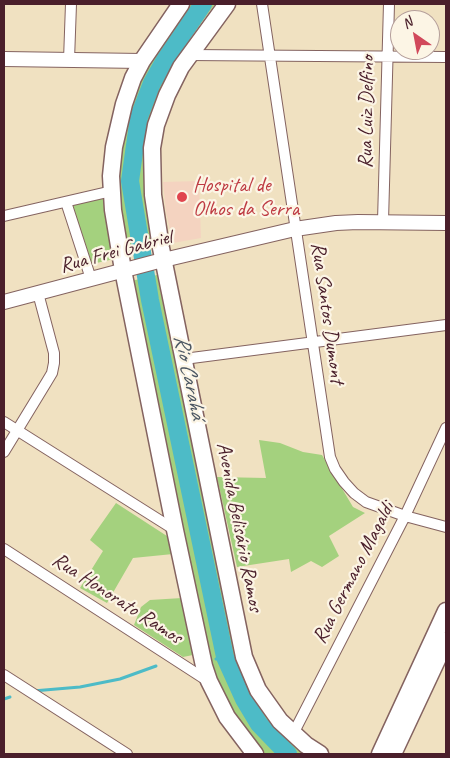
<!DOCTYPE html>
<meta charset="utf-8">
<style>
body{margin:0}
#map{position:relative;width:450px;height:758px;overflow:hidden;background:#f0e1c1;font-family:Caveat,sans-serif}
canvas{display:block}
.frame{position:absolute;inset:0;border:5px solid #4a1f2b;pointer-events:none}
.north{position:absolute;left:390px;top:10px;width:50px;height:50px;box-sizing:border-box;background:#fcf5e5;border:1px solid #b59f9b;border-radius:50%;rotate:327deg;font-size:14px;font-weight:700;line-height:20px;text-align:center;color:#4a1f2b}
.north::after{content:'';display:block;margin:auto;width:18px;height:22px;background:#d1495b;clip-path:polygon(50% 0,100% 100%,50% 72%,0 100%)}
</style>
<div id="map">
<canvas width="450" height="758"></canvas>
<div class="frame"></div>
<div class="north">N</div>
</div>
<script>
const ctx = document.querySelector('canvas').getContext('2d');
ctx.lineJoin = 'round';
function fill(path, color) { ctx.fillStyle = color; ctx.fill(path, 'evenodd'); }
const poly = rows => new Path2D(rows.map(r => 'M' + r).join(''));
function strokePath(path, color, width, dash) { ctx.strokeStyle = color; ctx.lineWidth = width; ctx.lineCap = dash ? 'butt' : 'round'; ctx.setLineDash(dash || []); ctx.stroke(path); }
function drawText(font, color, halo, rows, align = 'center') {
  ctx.font = font + ' Caveat,sans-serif'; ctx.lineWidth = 4.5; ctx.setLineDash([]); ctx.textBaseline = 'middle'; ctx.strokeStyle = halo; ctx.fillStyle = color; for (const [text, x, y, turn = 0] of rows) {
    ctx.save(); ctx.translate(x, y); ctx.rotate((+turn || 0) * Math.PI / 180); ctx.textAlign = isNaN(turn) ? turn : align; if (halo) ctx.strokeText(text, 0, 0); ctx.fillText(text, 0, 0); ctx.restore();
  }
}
fill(poly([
 [199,181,201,238,173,243,166,212,163,182]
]), '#f4d3c0');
fill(poly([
 [190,4,215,4,172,63,155,103,150,123,154,248,125,257,121,237,118,163,132,97,153,54],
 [103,198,114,259,92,264,72,204],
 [157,275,234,647,240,665,309,754,260,754,234,721,210,672,131,281],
 [259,440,280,443,303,452,322,455,353,507,365,513,329,536,339,556,322,567,311,561,291,572,289,559,237,567,217,477,266,478],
 [116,503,170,538,173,554,133,558,107,603,80,588,103,551,90,540],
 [182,598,193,655,183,657,134,625,141,607,150,600]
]), '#a4d17e');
strokePath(poly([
 [216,659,225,657],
 [33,691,80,687,120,679,156,666],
 [4,699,10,697]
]), '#4dbbc7', 3);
strokePath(poly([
 [203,4,165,60,152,83,139,117,130,181,150,300,225,657,244,699,259,724,288,754]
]), '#4dbbc7', 18);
const street = poly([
 [262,4,330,457,335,469,344,482,354,493,366,502,405,516,446,527],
 [190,55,446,57],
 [69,60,71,4],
 [66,202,91,279],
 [4,216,112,191],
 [383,221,389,4],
 [184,359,446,325],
 [4,422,175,530],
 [4,452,46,383,52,373,54,363,54,353,38,293],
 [4,549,208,681],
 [4,675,127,754],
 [293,734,405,516,446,428]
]);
const secondary = poly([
 [4,59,142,61],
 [4,302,155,262,295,229,336,223,358,222,446,223]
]);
const primary = poly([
 [181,4,142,61,133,78,124,104,114,147,111,176,113,210,123,270,175,530,204,666,209,681,227,717,255,754],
 [227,4,181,67,167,95,156,125,152,148,153,195,161,248,244,657,258,690,280,721,306,745,320,754],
 [380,754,446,611],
 [393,754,446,641]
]);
strokePath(street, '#846360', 12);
strokePath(secondary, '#846360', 16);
strokePath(primary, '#846360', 19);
strokePath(street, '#fff', 10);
strokePath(secondary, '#fff', 14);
strokePath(primary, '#fff', 16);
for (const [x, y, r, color] of [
 [182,197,6,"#e0444e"]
]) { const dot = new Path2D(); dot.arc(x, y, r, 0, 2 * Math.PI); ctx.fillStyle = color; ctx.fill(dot); strokePath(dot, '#fcf5e5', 2); }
drawText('21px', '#4a1f2b', '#fcf5e5', [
 ["Rua Luiz Delfino",367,112,-89],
 ["Rua Frei Gabriel",116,252,-15],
 ["Rua Santos Dumont",327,313,82],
 ["Avenida Belisário Ramos",239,527,79],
 ["Rua Germano Magaldi",354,573,-63],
 ["Rua Honorato Ramos",117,599,33]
]);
drawText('21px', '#be3a42', '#fcf5e5', [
 ["Hospital de",193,185],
 ["Olhos da Serra",193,209]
], 'left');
drawText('italic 22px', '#4b5662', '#fcf5e5', [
 ["Rio Carahá",189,377,78]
]);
</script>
